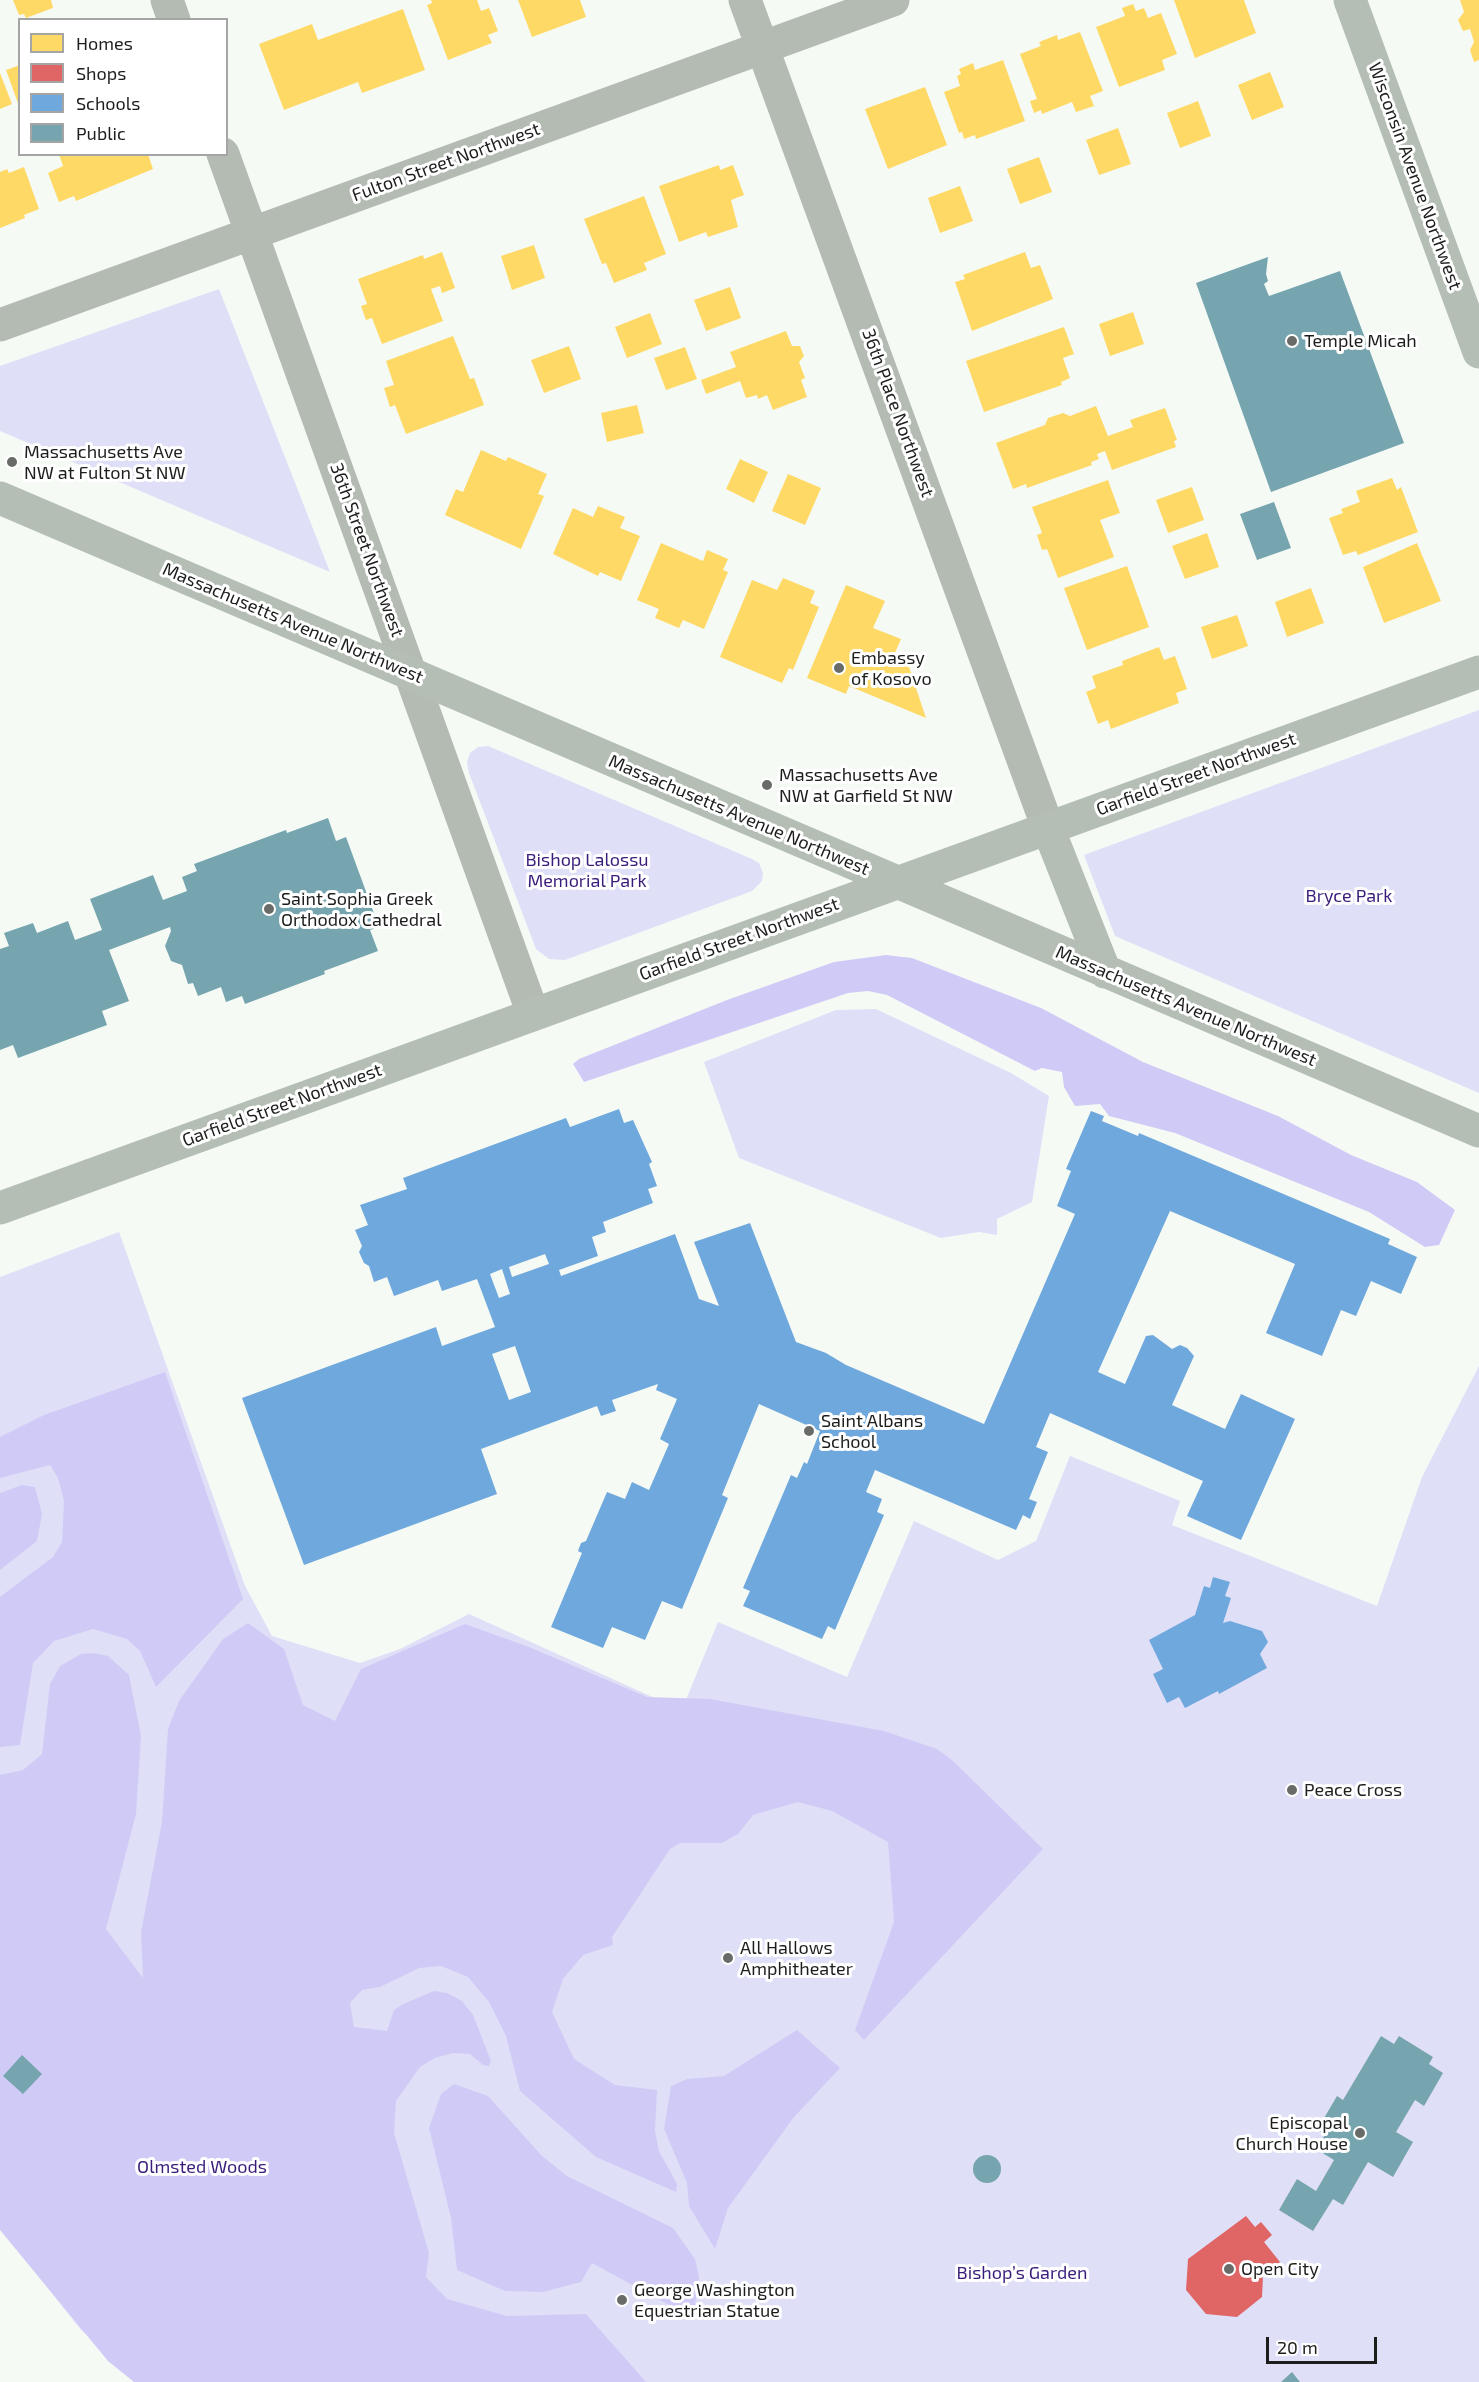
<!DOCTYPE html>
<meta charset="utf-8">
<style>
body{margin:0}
#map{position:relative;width:1479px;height:2382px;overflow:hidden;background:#f5faf5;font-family:"Exo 2",sans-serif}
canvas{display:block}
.legend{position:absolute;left:18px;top:18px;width:210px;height:138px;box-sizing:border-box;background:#fff;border:2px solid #a4a5a4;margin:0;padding:8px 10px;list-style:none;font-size:18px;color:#1c1e1c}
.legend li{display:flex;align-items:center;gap:12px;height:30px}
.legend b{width:30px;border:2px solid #a4a5a4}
.scale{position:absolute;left:1266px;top:2337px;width:111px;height:27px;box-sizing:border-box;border:3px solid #1c1e1c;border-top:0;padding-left:8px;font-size:18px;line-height:21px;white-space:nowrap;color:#1c1e1c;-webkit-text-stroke:4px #fff;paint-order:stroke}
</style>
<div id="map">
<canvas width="1479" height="2382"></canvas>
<ul class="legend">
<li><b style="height:16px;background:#ffd966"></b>Homes</li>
<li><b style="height:16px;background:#e06666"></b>Shops</li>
<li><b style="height:16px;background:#6fa8dc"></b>Schools</li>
<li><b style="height:16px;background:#76a5af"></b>Public</li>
</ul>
<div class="scale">20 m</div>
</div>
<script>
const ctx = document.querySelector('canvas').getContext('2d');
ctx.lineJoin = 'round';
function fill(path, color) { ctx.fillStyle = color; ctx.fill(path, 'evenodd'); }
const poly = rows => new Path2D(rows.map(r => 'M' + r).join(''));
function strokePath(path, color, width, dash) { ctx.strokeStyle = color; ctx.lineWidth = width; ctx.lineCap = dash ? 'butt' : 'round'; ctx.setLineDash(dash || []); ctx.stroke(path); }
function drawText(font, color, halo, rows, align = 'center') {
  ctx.font = font + ' "Exo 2",sans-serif'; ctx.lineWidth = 6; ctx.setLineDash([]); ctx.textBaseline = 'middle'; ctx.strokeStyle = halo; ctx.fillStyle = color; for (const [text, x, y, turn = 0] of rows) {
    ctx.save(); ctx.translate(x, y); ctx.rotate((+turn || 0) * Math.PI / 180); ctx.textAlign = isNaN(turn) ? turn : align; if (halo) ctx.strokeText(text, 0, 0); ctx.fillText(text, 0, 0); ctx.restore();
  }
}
fill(poly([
 [219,289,330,572,0,431,0,366],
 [1479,710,1479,1093,1115,936,1084,855],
 [488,746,752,859,759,863,763,873,762,881,752,891,565,960,549,959,536,949,469,773,467,762,470,753,478,747],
 [876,1009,1011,1073,1049,1096,1032,1202,997,1219,997,1235,979,1232,941,1238,739,1158,704,1062,836,1010],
 [119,1232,245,1586,272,1636,360,1663,400,1649,469,1614,670,1705,683,1707,718,1622,847,1677,914,1521,998,1560,1036,1541,1070,1456,1180,1501,1172,1525,1377,1606,1422,1477,1479,1366,1479,2382,139,2382,81,2330,0,2228,0,1277]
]), '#e0dff8');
fill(poly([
 [886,955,912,958,1041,1008,1143,1062,1278,1116,1351,1155,1417,1182,1455,1210,1439,1245,1425,1247,1369,1212,1175,1133,1109,1116,1100,1104,1075,1106,1064,1087,1062,1072,1042,1068,1035,1071,887,995,868,991,848,993,584,1082,573,1064,579,1059,727,1000,834,962],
 [165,1372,243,1599,156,1687,140,1651,127,1639,93,1629,54,1641,33,1663,20,1745,0,1747,0,1597,53,1557,62,1542,64,1501,58,1478,50,1465,0,1478,0,1437,44,1415],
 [22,1485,35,1487,42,1514,37,1541,0,1570,0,1493],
 [248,1623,284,1649,303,1705,335,1721,361,1669,465,1624,529,1647,647,1697,710,1699,884,1731,937,1749,952,1760,1043,1849,864,2040,855,2030,894,1922,888,1842,832,1811,798,1802,753,1815,738,1834,722,1843,680,1843,670,1849,612,1937,613,1945,583,1955,563,1979,552,2012,574,2059,615,2085,657,2090,655,2131,659,2151,677,2184,676,2192,596,2157,520,2091,506,2036,489,2002,468,1977,441,1966,419,1968,380,1987,362,1990,350,2003,354,2027,387,2031,394,2010,403,2004,434,1991,447,1993,462,2001,473,2015,491,2061,489,2066,483,2065,470,2054,453,2053,435,2058,420,2067,396,2101,394,2133,429,2253,426,2277,447,2299,507,2316,586,2314,646,2382,134,2382,108,2361,0,2230,0,1775,23,1770,42,1754,50,1684,60,1666,81,1654,94,1653,108,1656,129,1675,141,1736,136,1814,106,1929,143,1978,141,1932,162,1822,168,1729,179,1701,223,1639],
 [797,2030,840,2068,794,2117,728,2208,715,2249,689,2206,687,2183,664,2129,671,2086,687,2079,724,2076],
 [454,2084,488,2096,542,2156,567,2176,673,2228,695,2259,699,2277,693,2318,592,2263,581,2282,543,2292,505,2291,457,2270,451,2218,429,2128,441,2094]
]), '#d0cbf6');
fill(poly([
 [13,0,51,0,53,8,26,18,24,14,19,15],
 [431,0,477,0,481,11,489,8,498,31,488,35,492,43,448,60,427,5,432,3],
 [518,0,580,0,586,17,532,37],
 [1174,0,1244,0,1256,33,1195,58],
 [1460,0,1479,0,1479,60,1474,62,1470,50,1474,42,1470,29,1463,31,1458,20,1464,12],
 [1133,4,1136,11,1144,8,1148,18,1161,13,1177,54,1162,60,1165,70,1119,87,1096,27,1125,16,1122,8],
 [403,9,425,70,362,93,358,82,284,110,259,44,312,24,318,40],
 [1080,32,1103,91,1090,96,1094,106,1076,112,1072,102,1042,114,1041,110,1034,113,1030,101,1037,99,1020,54,1041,46,1039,42,1057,35,1058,40],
 [1003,60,1025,121,976,139,975,135,964,139,962,132,959,133,944,92,960,86,957,76,961,74,959,69,973,63,975,70],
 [20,65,20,106,19,106,6,70],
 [1270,72,1284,107,1252,120,1238,85],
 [0,73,12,104,0,109],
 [925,87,947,145,888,169,865,109],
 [1198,101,1211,136,1180,148,1167,113],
 [1118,128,1131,164,1099,175,1086,140],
 [59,154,148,154,153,169,76,201,74,196,59,202,48,173,63,166],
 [1039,157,1052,192,1020,204,1007,169],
 [719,165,720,170,733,165,744,195,731,200,738,227,708,237,706,232,679,242,659,186],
 [24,167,39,209,24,215,25,218,0,228,0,172,7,169,9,173],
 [960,186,973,221,940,233,928,198],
 [644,196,666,254,644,263,647,270,614,283,606,263,602,264,584,219],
 [534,245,545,278,512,290,501,256],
 [442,252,455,288,442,293,440,286,431,289,443,321,382,344,372,318,366,320,361,306,367,304,358,279,423,255,424,259],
 [1025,252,1031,268,1040,265,1053,299,972,331,955,282,965,279,963,275],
 [730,287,741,318,706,331,694,300],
 [1133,312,1144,344,1110,356,1099,324],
 [650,313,662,344,627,358,615,327],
 [1064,327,1074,354,1063,358,1070,378,1061,382,1062,385,984,412,966,361],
 [786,331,792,346,800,346,804,356,799,362,805,378,801,380,807,397,773,410,767,395,758,399,757,395,746,398,740,381,706,394,701,380,736,367,730,352],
 [453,336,470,379,474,378,484,405,406,434,395,405,390,407,384,388,394,385,386,361],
 [569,346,581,379,544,393,531,360],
 [685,347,697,379,666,390,654,358],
 [637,405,644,433,607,442,601,413],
 [1096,406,1108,436,1133,427,1130,420,1165,408,1177,440,1174,441,1176,447,1112,470,1105,451,1097,454,1099,459,1091,462,1092,465,1027,488,1026,484,1013,489,996,443,1045,425,1048,418,1063,413,1070,416],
 [481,450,506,461,508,457,547,474,538,494,544,496,521,549,445,515,456,489,463,492],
 [740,459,768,472,754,503,726,489],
 [788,474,821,488,805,525,772,511],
 [1392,478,1397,490,1401,487,1418,532,1358,555,1356,551,1343,555,1329,518,1343,513,1341,509,1360,502,1356,491],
 [1108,480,1120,513,1100,520,1114,557,1058,578,1047,549,1042,550,1037,535,1042,533,1032,507],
 [1192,487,1204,520,1168,533,1156,500],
 [598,506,625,517,620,528,640,536,621,581,600,572,598,576,553,554,573,508,593,517],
 [1207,533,1219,567,1185,579,1172,546],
 [661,543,703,561,707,550,728,559,723,570,728,572,704,629,683,620,679,628,655,618,659,609,637,600],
 [1417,543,1441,601,1384,623,1363,567],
 [1127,566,1149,627,1087,650,1064,588],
 [783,578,815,591,810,603,819,607,793,670,789,668,782,683,720,657,752,580,777,590],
 [846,585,885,601,873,628,901,639,895,653,906,658,926,718,849,686,846,694,807,678],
 [1311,588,1324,623,1287,637,1275,602],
 [1237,615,1248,646,1212,659,1201,627],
 [1159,647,1164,660,1175,656,1187,689,1176,693,1179,703,1111,729,1108,720,1098,724,1086,692,1096,688,1092,676,1123,665,1122,661]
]), '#ffd966');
fill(poly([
 [1246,2216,1255,2227,1261,2222,1272,2235,1264,2242,1280,2262,1263,2276,1262,2297,1237,2317,1206,2314,1186,2290,1188,2259]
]), '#e06666');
fill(poly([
 [619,1109,624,1123,633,1120,652,1162,649,1164,657,1186,648,1189,653,1203,603,1222,606,1232,592,1237,598,1256,559,1270,561,1276,675,1234,699,1299,719,1306,694,1242,750,1223,796,1342,826,1353,846,1365,984,1424,1075,1214,1057,1206,1071,1171,1066,1169,1091,1111,1104,1116,1102,1121,1138,1136,1139,1133,1390,1239,1388,1244,1417,1257,1401,1294,1371,1281,1356,1316,1341,1310,1322,1356,1266,1333,1295,1264,1170,1211,1098,1372,1125,1384,1146,1336,1153,1335,1172,1349,1180,1345,1187,1348,1194,1356,1172,1405,1225,1429,1241,1394,1295,1419,1241,1540,1187,1516,1203,1481,1050,1413,1036,1447,1048,1452,1029,1499,1037,1502,1030,1519,1023,1515,1016,1530,875,1470,866,1492,882,1499,877,1512,884,1515,835,1630,828,1626,822,1639,743,1606,750,1591,743,1588,791,1475,797,1478,804,1462,807,1464,820,1431,759,1404,722,1495,728,1498,682,1609,662,1601,645,1640,612,1627,603,1648,551,1627,582,1553,578,1551,581,1543,586,1541,607,1492,625,1499,632,1482,649,1490,669,1444,660,1439,677,1399,656,1390,658,1384,612,1400,616,1411,601,1416,597,1406,481,1449,497,1494,304,1565,242,1398,436,1327,442,1346,495,1327,477,1279,442,1291,438,1280,394,1296,387,1277,374,1282,369,1266,364,1263,359,1252,362,1246,355,1230,368,1225,360,1205,407,1189,403,1178,566,1118,570,1127],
 [545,1254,549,1264,512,1277,509,1267],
 [502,1269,510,1294,499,1298,490,1274],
 [515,1346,531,1392,509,1400,492,1354],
 [1213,1577,1230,1582,1225,1596,1231,1598,1223,1623,1230,1621,1262,1631,1268,1642,1260,1654,1267,1668,1219,1694,1218,1691,1185,1708,1179,1697,1167,1703,1153,1674,1163,1669,1149,1640,1195,1615,1204,1586,1210,1588]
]), '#6fa8dc');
fill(poly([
 [1268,257,1266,274,1268,281,1264,284,1269,296,1340,271,1404,443,1271,492,1196,283],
 [1274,502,1291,548,1257,560,1240,514],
 [328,818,336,841,346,837,379,927,370,930,378,951,324,971,325,974,245,1004,242,996,226,1002,221,987,198,996,193,983,188,984,182,965,171,961,165,946,171,931,170,927,109,950,129,1001,102,1011,107,1025,18,1058,13,1045,0,1050,0,949,9,946,4,933,33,923,37,933,68,921,75,940,102,930,90,899,153,875,163,900,187,891,182,877,197,871,194,864,286,830,287,833],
 [1381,2036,1394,2044,1399,2036,1433,2057,1429,2064,1443,2073,1424,2106,1415,2100,1396,2132,1413,2142,1393,2177,1368,2162,1343,2205,1333,2199,1313,2231,1279,2210,1297,2179,1316,2191,1334,2160,1316,2149,1325,2135,1317,2130,1337,2096,1343,2100],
 [22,2055,42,2074,23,2094,3,2076],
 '973 2169a14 14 0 1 1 28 0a14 14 0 1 1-28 0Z',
 [1292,2372,1300,2382,1281,2382]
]), '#76a5af');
strokePath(poly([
 [167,0,174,20],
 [745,0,1048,828],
 [223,154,533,1014],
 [0,325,893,0]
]), '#b3bbb3', 33);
strokePath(poly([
 [1350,0,1479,352],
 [0,498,1479,1131],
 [1048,828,1105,972],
 [0,1208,1479,672]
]), '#b4beb4', 33);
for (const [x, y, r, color] of [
 [1292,341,6,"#686b68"],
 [12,462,6,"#686b68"],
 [839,668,6,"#686b68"],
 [767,785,6,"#686b68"],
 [269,909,6,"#686b68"],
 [809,1431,6,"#686b68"],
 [1292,1790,6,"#686b68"],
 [728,1958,6,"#686b68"],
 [1360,2133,6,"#686b68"],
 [1229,2269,6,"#686b68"],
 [622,2300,6,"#686b68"]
]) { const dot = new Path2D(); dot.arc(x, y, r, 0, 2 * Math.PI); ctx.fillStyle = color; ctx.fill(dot); strokePath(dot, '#fff', 2); }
drawText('18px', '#1c1e1c', '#fff', [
 ["Fulton Street Northwest",446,162,-20],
 ["Wisconsin Avenue Northwest",1415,176,70],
 ["36th Place Northwest",898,413,70],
 ["36th Street Northwest",367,550,70],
 ["Massachusetts Avenue Northwest",293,623,23],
 ["Garfield Street Northwest",1196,774,-20],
 ["Massachusetts Avenue Northwest",739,815,23],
 ["Garfield Street Northwest",739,939,-20],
 ["Massachusetts Avenue Northwest",1186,1006,23],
 ["Garfield Street Northwest",282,1105,-20]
]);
drawText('18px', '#1c1e1c', '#fff', [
 ["Temple Micah",1304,341],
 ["Massachusetts Ave",24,452],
 ["NW at Fulton St NW",24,473],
 ["Embassy",851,658],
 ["of Kosovo",851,679],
 ["Massachusetts Ave",779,775],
 ["NW at Garfield St NW",779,796],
 ["Saint Sophia Greek",281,899],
 ["Orthodox Cathedral",281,920],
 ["Saint Albans",821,1421],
 ["School",821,1442],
 ["Peace Cross",1304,1790],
 ["All Hallows",740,1948],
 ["Amphitheater",740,1969],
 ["Episcopal",1348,2123,"right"],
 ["Church House",1348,2144,"right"],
 ["Open City",1241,2269],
 ["George Washington",634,2290],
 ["Equestrian Statue",634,2311]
], 'left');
drawText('18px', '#3a1d7b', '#fff', [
 ["Bishop Lalossu",587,860],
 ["Memorial Park",587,881],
 ["Bryce Park",1349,896],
 ["Olmsted Woods",202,2167],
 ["Bishop’s Garden",1022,2273]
]);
</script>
